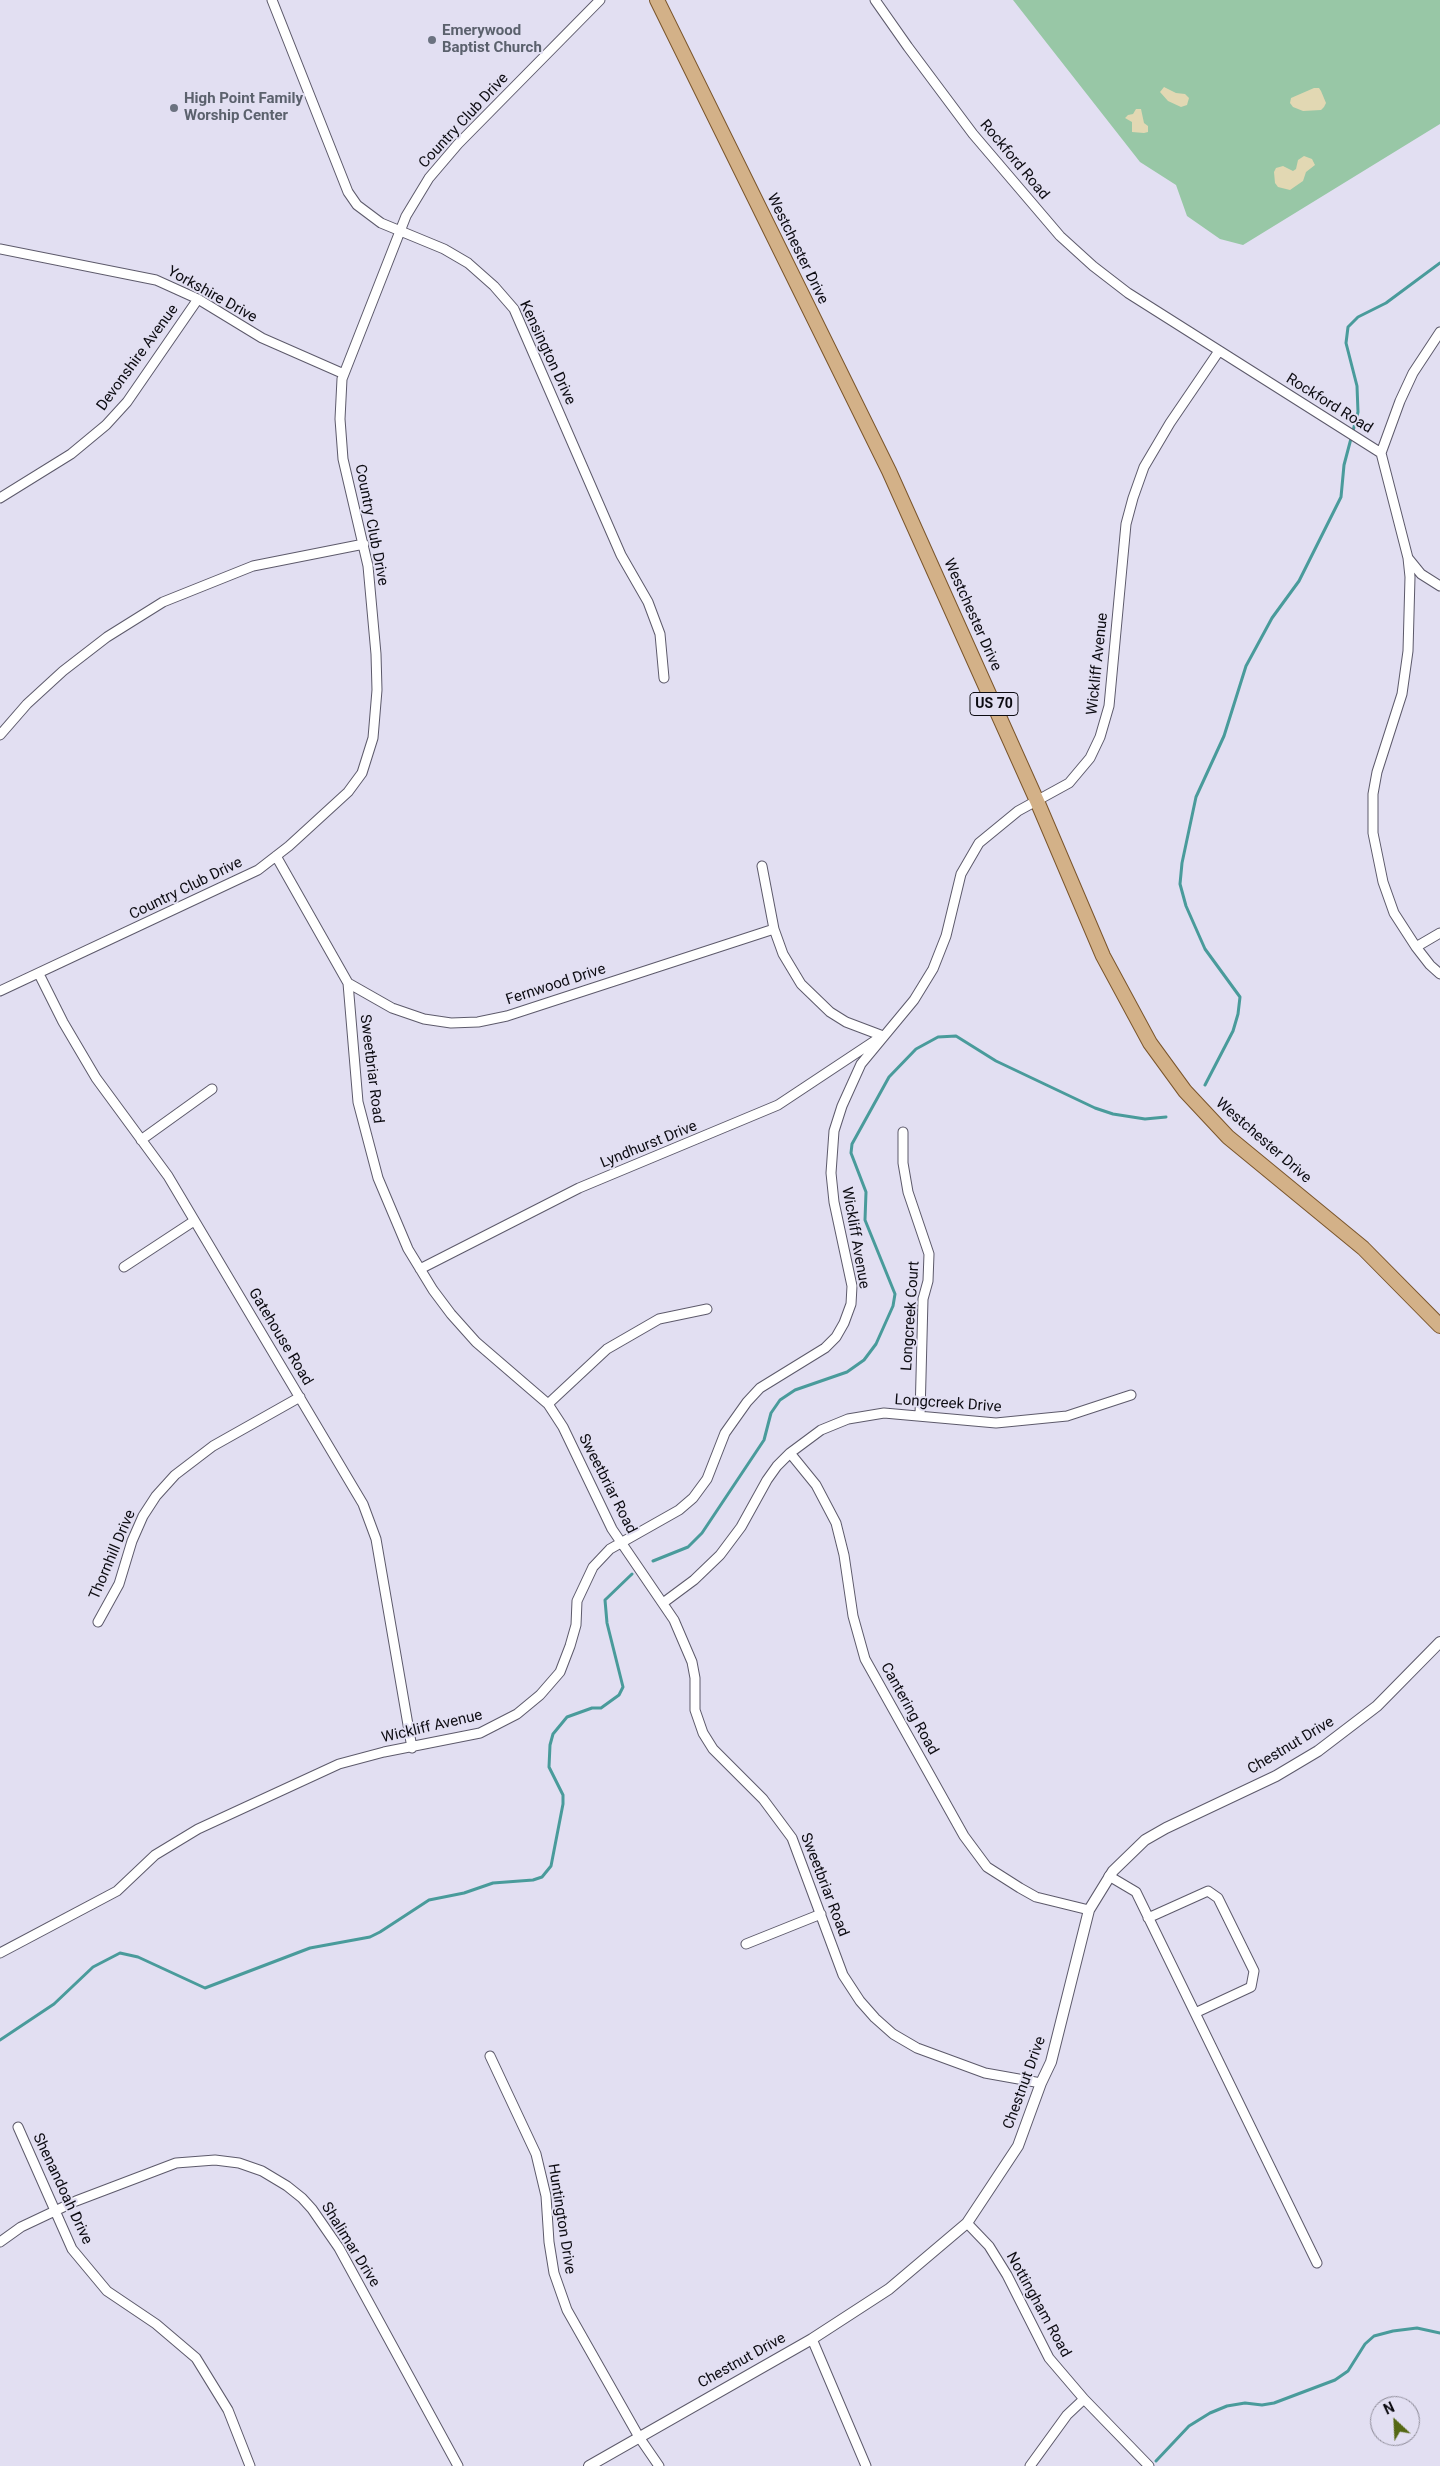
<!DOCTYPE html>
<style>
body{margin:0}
#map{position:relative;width:1440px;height:2466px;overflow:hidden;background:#e2dff2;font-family:Roboto,sans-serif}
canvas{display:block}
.north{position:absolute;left:1370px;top:2396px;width:50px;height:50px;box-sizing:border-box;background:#e2dff2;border:1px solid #8d8b98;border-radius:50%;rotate:335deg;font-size:14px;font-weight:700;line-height:20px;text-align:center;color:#0d0c12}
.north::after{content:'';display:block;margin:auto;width:18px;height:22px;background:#556814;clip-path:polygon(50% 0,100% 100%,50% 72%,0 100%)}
</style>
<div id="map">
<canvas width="1440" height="2466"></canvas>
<div class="north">N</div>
</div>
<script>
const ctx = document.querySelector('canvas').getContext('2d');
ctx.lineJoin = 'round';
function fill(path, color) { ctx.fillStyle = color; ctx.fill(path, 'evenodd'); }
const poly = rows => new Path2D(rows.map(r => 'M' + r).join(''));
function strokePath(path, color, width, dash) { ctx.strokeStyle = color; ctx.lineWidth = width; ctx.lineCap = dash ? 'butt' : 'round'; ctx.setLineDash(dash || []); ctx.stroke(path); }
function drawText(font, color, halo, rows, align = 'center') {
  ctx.font = font + ' Roboto,sans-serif'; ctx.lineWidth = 4; ctx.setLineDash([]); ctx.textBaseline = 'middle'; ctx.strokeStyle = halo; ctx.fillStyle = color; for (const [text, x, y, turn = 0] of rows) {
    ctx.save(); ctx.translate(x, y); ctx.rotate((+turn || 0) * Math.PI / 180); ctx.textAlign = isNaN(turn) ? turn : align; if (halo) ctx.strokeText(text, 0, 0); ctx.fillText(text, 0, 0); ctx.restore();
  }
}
fill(poly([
 [1013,0,1440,0,1440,124,1243,245,1220,239,1187,216,1176,185,1140,162]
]), '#98c7a6');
fill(poly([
 [1164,87,1176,93,1185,94,1189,98,1187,105,1181,107,1168,101,1160,92],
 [1314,88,1319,88,1321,91,1326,103,1324,107,1321,110,1303,111,1293,107,1290,103,1291,98],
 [1136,109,1141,109,1144,123,1148,126,1148,132,1144,133,1132,132,1132,122,1125,118,1128,115,1133,114],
 [1304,156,1312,159,1315,165,1306,172,1303,181,1290,190,1278,187,1275,183,1274,172,1276,168,1283,166,1293,171,1296,169,1298,160]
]), '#e2d8b3');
strokePath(poly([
 [1205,1085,1233,1031,1238,1014,1240,997,1205,949,1186,906,1180,884,1182,863,1196,797,1224,736,1246,666,1272,618,1299,581,1341,497,1344,465,1358,412,1357,386,1346,343,1348,327,1358,317,1386,303,1440,263],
 [653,1561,688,1547,702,1533,764,1440,771,1413,780,1400,795,1390,847,1372,864,1360,876,1344,893,1306,895,1294,865,1220,866,1192,851,1153,852,1144,889,1077,916,1049,938,1037,956,1036,996,1061,1095,1108,1113,1114,1145,1119,1166,1117],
 [0,2040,54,2004,93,1967,120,1953,138,1957,205,1988,310,1948,370,1937,380,1932,429,1900,464,1893,493,1883,533,1880,542,1877,551,1866,563,1804,563,1795,549,1767,550,1745,553,1734,567,1717,592,1708,601,1708,619,1695,623,1687,607,1623,605,1600,632,1574],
 [1156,2461,1189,2426,1210,2413,1227,2406,1245,2403,1262,2405,1274,2403,1335,2380,1348,2371,1365,2344,1374,2336,1393,2331,1417,2328,1440,2333]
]), '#499b9b', 3);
const minor = poly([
 [272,0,348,192,357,205,381,223,444,249,468,263,494,286,514,309,621,555,648,602,660,634,664,678],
 [875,0,908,47,973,134,1060,236,1093,266,1128,293,1381,453,1408,558,1410,577,1408,651,1402,694,1377,772,1373,794,1373,833,1383,882,1394,913,1416,947,1430,965,1440,974],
 [0,249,156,280,198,299,262,338,344,374],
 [1381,453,1400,401,1413,373,1440,332],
 [0,498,71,454,106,425,127,402,198,299],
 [1408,558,1421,574,1440,586],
 [0,735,27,704,63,671,107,637,163,602,253,566,364,544],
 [276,856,348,983,358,1102,378,1178,408,1249,433,1290,451,1314,476,1342,548,1404,563,1427,612,1529,674,1620,692,1662,695,1678,695,1710,703,1733,713,1749,763,1799,792,1838,843,1975,860,2001,875,2018,893,2034,917,2048,985,2073,1041,2083],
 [762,866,774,929,783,954,801,984,830,1012,846,1022,883,1036],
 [1416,947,1440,933],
 [39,974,63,1022,96,1078,168,1176,363,1504,376,1539,412,1748],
 [348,983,392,1008,424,1019,451,1023,478,1022,507,1016,774,929],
 [0,991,258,870,289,846,348,792,362,773,373,738,377,690,376,654,368,566,343,459,340,419,342,379,406,216,429,178,458,144,600,0],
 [903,1132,903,1163,908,1192,929,1254,928,1281,923,1299,920,1415],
 [141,1140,212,1089],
 [124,1267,194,1221],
 [420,1269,579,1188,778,1105,876,1040],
 [548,1404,607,1349,659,1319,707,1309],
 [790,1453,816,1485,836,1523,844,1555,853,1616,865,1659,964,1836,987,1867,1020,1888,1036,1897,1089,1910],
 [663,1603,694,1580,720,1555,741,1527,767,1480,777,1466,790,1453,821,1430,848,1419,884,1413,996,1423,1067,1416,1131,1395],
 [98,1622,119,1584,132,1541,143,1516,156,1496,175,1475,213,1446,300,1397],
 [1109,1876,1136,1892,1317,2263],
 [1148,1918,1208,1891,1218,1898,1254,1971,1251,1987,1195,2013],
 [746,1944,821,1914],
 [0,1953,117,1891,155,1855,198,1829,339,1764,384,1752,480,1733,517,1714,540,1695,560,1672,570,1646,576,1625,577,1601,593,1567,610,1549,679,1510,693,1498,707,1479,725,1433,747,1402,760,1388,825,1348,836,1337,844,1323,851,1304,852,1286,834,1202,831,1173,834,1131,842,1106,861,1064,914,1000,933,969,946,936,961,874,979,843,1018,811,1069,783,1090,758,1100,737,1109,706,1126,524,1133,498,1144,467,1170,423,1219,351],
 [490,2056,536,2154,546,2196,549,2242,554,2273,567,2310,639,2437,659,2466],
 [18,2127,72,2249,107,2291,156,2324,196,2358,228,2410,250,2466],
 [967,2223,989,2246,1007,2275,1049,2358,1084,2399,1149,2466],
 [0,2242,21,2227,76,2201,176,2163,215,2160,239,2163,262,2171,287,2186,302,2198,312,2209,339,2248,458,2466],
 [812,2339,866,2466],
 [1030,2466,1067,2415,1084,2399]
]);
const tertiary = poly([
 [589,2466,812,2339,889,2289,967,2223,1018,2146,1041,2083,1051,2062,1089,1910,1113,1871,1145,1840,1166,1828,1276,1776,1318,1751,1377,1706,1440,1642]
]);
const primary = poly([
 [657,0,889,471,1037,801,1103,956,1150,1043,1185,1091,1228,1137,1363,1248,1440,1326]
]);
strokePath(minor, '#5d5a6b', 11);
strokePath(tertiary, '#5d5a6b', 12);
strokePath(primary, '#7a552b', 16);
strokePath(minor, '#fff', 9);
strokePath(tertiary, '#fff', 10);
strokePath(primary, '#d3b188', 14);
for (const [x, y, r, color] of [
 [432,40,5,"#6b7280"],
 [174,108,5,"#6b7280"]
]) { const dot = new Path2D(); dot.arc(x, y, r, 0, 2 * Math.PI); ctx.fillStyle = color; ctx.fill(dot); strokePath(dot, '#e2dff2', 2); }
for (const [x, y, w] of [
 [994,704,48]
]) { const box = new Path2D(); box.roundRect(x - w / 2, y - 11.5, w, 23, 4); ctx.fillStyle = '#e2dff2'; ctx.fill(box); strokePath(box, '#0d0c12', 1); }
drawText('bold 14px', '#0d0c12', null, [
 ["US 70",994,704]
]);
drawText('bold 15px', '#5b616d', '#e2dff2', [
 ["Emerywood",442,31],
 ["Baptist Church",442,48],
 ["High Point Family",184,99],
 ["Worship Center",184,116]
], 'left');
drawText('15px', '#0d0c12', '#e2dff2', [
 ["Country Club Drive",464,121,-47],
 ["Rockford Road",1014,160,50],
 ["Westchester Drive",797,249,64],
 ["Yorkshire Drive",212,295,29],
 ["Kensington Drive",547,353,65],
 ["Devonshire Avenue",138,358,-54],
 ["Rockford Road",1329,404,32],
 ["Country Club Drive",371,525,79],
 ["Westchester Drive",972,615,66],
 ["Wickliff Avenue",1098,664,-84],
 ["Country Club Drive",186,889,-26],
 ["Fernwood Drive",556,985,-18],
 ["Sweetbriar Road",371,1069,83],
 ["Westchester Drive",1263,1141,41],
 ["Lyndhurst Drive",649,1145,-22],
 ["Wickliff Avenue",855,1238,80],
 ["Longcreek Court",911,1316,-86],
 ["Gatehouse Road",280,1337,59],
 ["Longcreek Drive",948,1404,4],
 ["Sweetbriar Road",607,1484,63],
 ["Thornhill Drive",113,1555,-67],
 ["Cantering Road",909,1709,61],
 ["Wickliff Avenue",432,1727,-13],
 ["Chestnut Drive",1291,1746,-31],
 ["Sweetbriar Road",824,1885,69],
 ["Chestnut Drive",1025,2083,-70],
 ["Shenandoah Drive",62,2189,65],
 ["Huntington Drive",561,2219,81],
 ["Shalimar Drive",350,2245,58],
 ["Nottingham Road",1038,2305,61],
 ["Chestnut Drive",742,2361,-29]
]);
</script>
